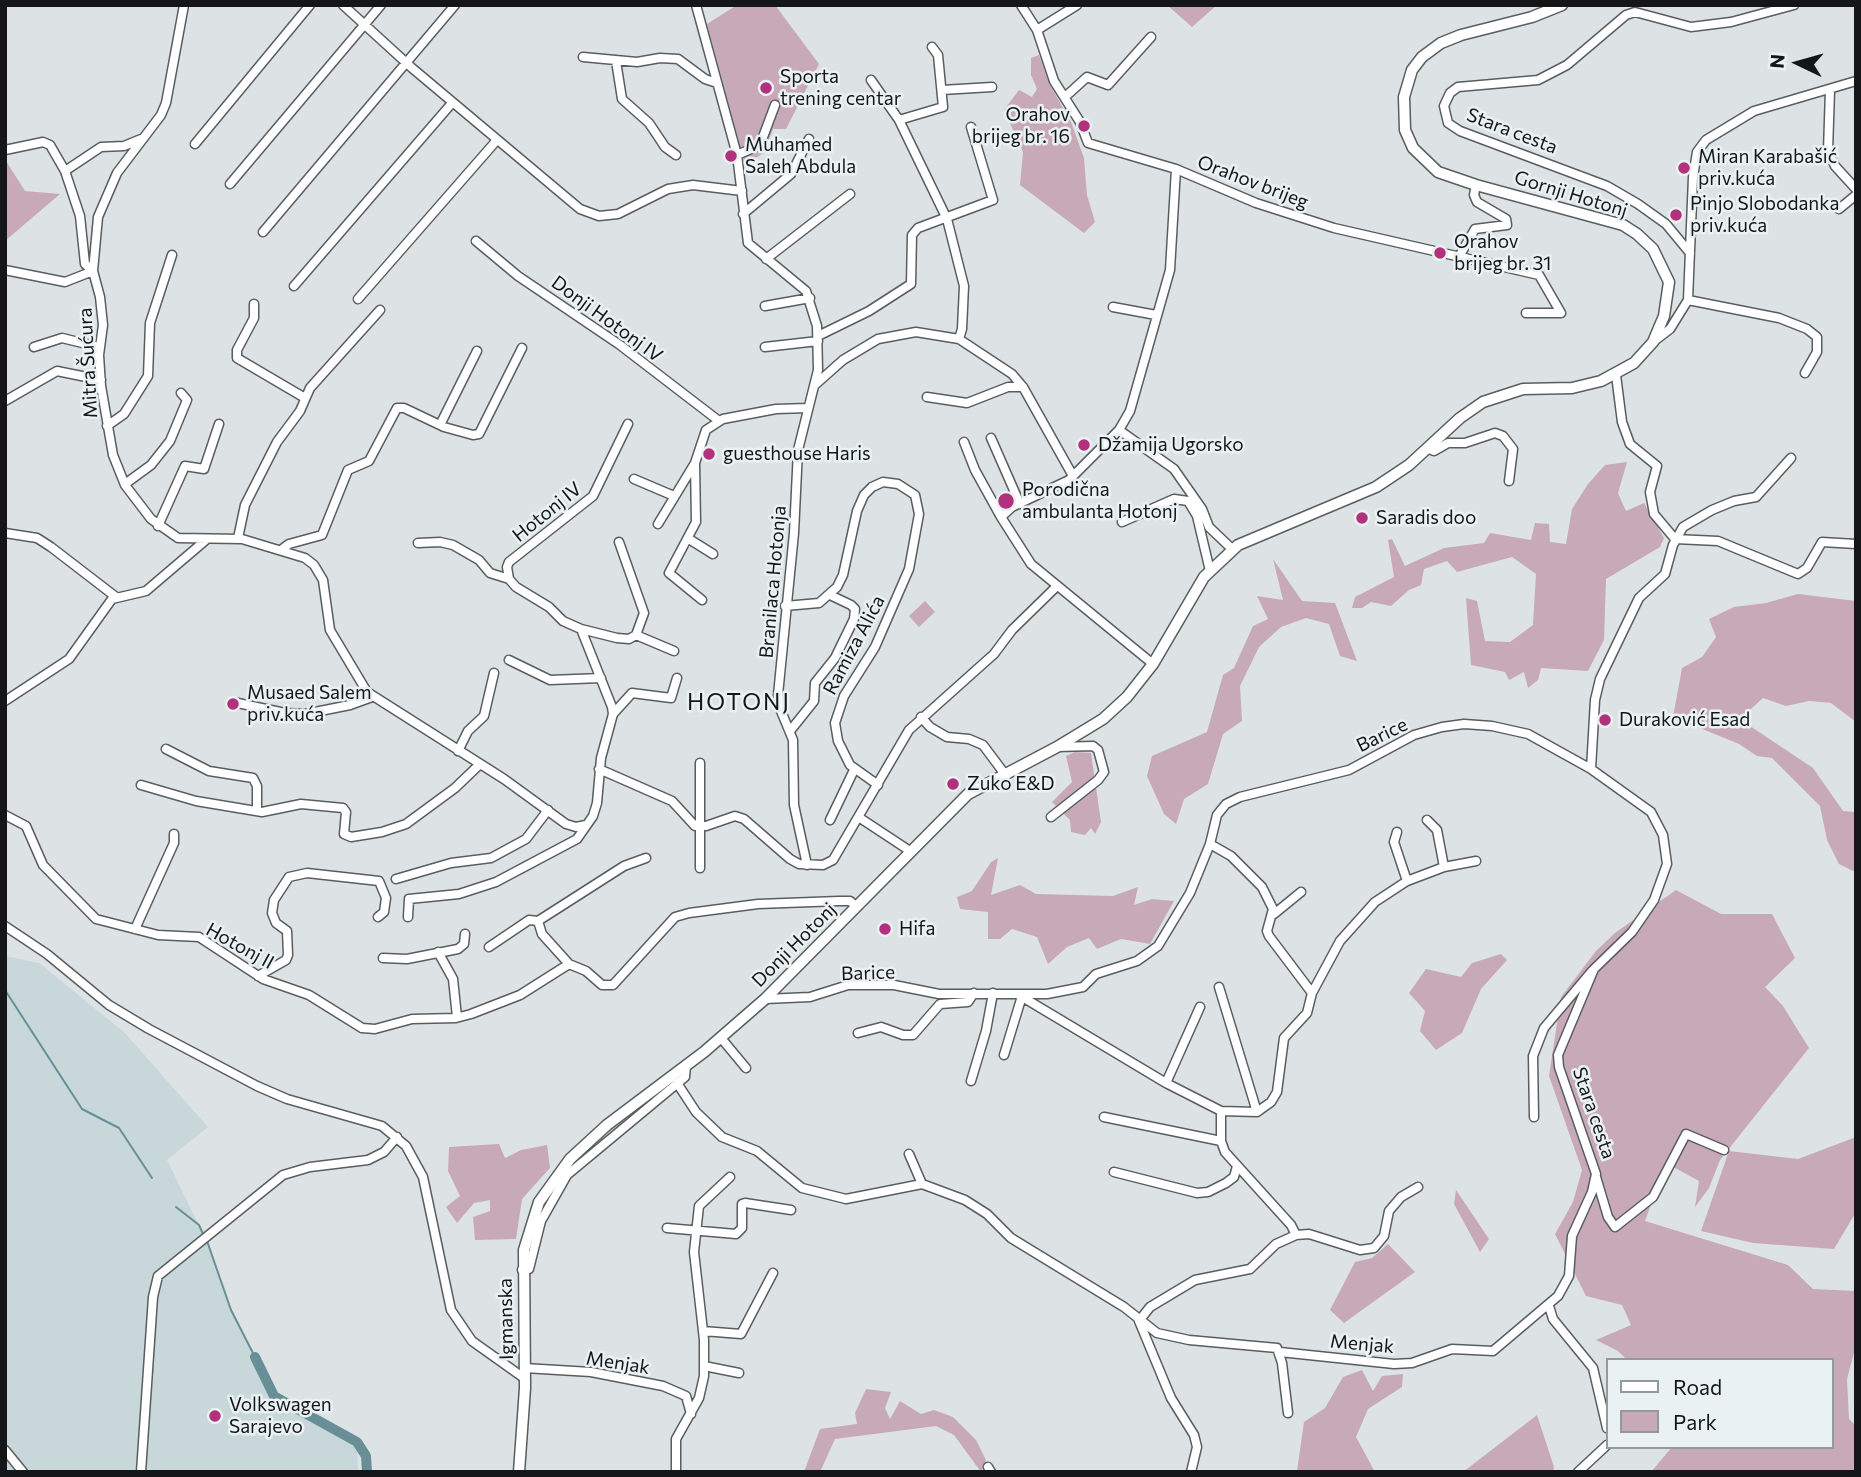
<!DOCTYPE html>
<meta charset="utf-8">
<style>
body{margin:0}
#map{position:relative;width:1861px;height:1477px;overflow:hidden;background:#dde3e5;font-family:Commissioner,sans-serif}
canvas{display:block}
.frame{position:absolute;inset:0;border:7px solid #141617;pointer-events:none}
.legend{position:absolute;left:1606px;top:1358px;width:228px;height:91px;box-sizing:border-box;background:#eaf1f2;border:2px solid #94999a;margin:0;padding:9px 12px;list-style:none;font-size:21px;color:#141617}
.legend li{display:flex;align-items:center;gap:14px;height:35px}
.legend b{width:35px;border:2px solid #94999a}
.north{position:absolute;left:1763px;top:28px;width:70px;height:70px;-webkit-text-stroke:5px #eaf1f2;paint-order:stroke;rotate:275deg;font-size:19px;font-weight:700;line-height:28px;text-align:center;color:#141617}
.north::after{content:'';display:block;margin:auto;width:24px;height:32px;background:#141617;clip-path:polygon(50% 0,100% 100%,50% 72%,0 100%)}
</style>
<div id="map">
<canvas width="1861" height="1477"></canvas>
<div class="frame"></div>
<ul class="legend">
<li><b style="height:9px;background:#fff"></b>Road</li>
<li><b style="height:19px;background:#c8a9b7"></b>Park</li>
</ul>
<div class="north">N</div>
</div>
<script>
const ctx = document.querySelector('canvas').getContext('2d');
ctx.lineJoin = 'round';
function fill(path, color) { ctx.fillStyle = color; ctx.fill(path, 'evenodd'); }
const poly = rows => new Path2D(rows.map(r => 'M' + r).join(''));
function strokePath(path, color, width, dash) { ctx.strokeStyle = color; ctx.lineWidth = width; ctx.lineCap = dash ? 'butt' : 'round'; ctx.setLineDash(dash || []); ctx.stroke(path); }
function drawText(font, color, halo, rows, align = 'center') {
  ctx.font = font + ' Commissioner,sans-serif'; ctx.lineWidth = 5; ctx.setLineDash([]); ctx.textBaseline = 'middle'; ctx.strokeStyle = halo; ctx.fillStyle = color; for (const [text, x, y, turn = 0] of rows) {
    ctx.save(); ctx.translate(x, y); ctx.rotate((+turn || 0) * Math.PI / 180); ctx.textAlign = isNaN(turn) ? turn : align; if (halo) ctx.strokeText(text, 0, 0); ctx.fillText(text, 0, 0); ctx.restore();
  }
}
fill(poly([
 [5,956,39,963,124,1032,208,1127,167,1160,208,1244,231,1310,274,1396,357,1442,358,1472,5,1472]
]), '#c8d7da');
fill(poly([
 [737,5,775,5,819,64,786,129,773,129,764,153,745,164,707,24],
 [1167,5,1217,5,1192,27],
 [1039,55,1050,85,1071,122,1084,158,1087,195,1095,222,1084,233,1020,185,1023,152,1004,110,1019,90,1032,97,1037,89,1031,75,1031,58],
 [6,161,25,191,60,194,5,241],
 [1627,462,1618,493,1626,511,1644,503,1664,538,1660,547,1606,579,1604,640,1588,671,1541,668,1538,680,1528,688,1524,672,1509,680,1505,672,1471,665,1466,598,1477,601,1485,641,1510,642,1533,625,1536,574,1512,557,1457,572,1447,561,1424,569,1421,585,1409,590,1391,606,1371,602,1362,608,1352,608,1355,597,1394,577,1388,540,1392,539,1405,566,1444,548,1484,543,1490,533,1531,540,1535,523,1549,524,1550,542,1566,544,1572,509,1588,484,1605,465],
 [1273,559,1302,601,1335,603,1357,661,1340,656,1329,624,1306,618,1281,627,1259,647,1240,686,1242,721,1223,734,1208,784,1184,799,1176,824,1164,814,1147,776,1152,756,1207,732,1223,675,1234,668,1253,626,1268,619,1257,596,1283,600],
 [1798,594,1856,601,1856,722,1831,703,1809,701,1786,706,1763,698,1751,709,1750,726,1813,768,1843,811,1856,812,1856,869,1853,871,1839,864,1827,840,1820,806,1772,758,1757,756,1739,744,1673,717,1682,668,1702,657,1716,637,1709,619,1734,607,1766,603],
 [925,601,935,612,919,627,909,616],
 [1075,752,1091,753,1101,822,1095,834,1091,828,1085,835,1071,832,1070,820,1052,802,1072,782,1066,756],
 [998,858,991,895,1020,885,1036,894,1113,896,1138,887,1134,905,1152,899,1174,901,1150,944,1121,939,1097,949,1089,938,1067,947,1048,964,1037,937,1012,929,1000,939,988,939,988,912,960,909,957,897,972,891,991,862],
 [1676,890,1721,914,1772,914,1795,958,1765,987,1783,1006,1809,1048,1720,1160,1709,1188,1695,1207,1699,1181,1666,1163,1645,1221,1788,1265,1813,1289,1856,1291,1856,1345,1847,1379,1849,1419,1856,1426,1856,1472,1651,1472,1672,1447,1831,1447,1831,1360,1627,1360,1618,1351,1596,1340,1631,1325,1622,1305,1586,1296,1555,1234,1573,1202,1582,1170,1549,1076,1561,997,1596,951,1615,933],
 [1501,954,1507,960,1481,989,1462,1033,1436,1050,1420,1031,1425,1011,1409,993,1426,969,1461,977,1472,963],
 [1856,1137,1856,1212,1834,1249,1753,1243,1701,1231,1729,1151,1798,1159],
 [499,1144,505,1158,521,1150,547,1145,550,1168,522,1199,516,1239,475,1240,473,1217,490,1211,490,1200,474,1203,457,1223,446,1207,460,1196,448,1171,449,1147],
 [1456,1190,1489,1239,1480,1252,1454,1204],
 [1388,1244,1415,1272,1344,1323,1330,1310,1355,1262,1372,1258],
 [1362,1370,1373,1391,1382,1376,1403,1374,1402,1387,1368,1409,1356,1437,1375,1472,1297,1471,1304,1422,1325,1408,1343,1377],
 [866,1389,891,1392,885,1408,890,1419,900,1401,921,1414,934,1410,953,1417,976,1440,986,1460,981,1472,954,1435,936,1426,835,1439,820,1472,804,1472,820,1429,857,1424,855,1413],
 [1537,1415,1554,1467,1553,1472,1463,1472]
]), '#c8a9b7');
strokePath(poly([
 [5,990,82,1109,119,1128,152,1178],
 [176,1207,199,1225,204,1236],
 [207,1241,231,1310,255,1357]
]), '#688f96', 2);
strokePath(poly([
 [255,1357,274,1396,357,1442,366,1456,367,1472]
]), '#688f96', 10);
const minor = poly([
 [343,5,412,68,580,209,599,216,618,214,668,189,693,185,742,191],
 [696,5,737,155,748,243,806,291,817,326,818,370,798,450,794,533,778,695,781,711,793,740,794,805,807,865],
 [1021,5,1037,30,1054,81,1080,122,1088,143,1176,169,1256,203,1334,228,1539,275,1561,313,1526,313],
 [1037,30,1077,5],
 [583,57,637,62,660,58,678,59,705,79,717,83],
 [616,61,622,99,649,123,665,147,676,155],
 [871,80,899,120,947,219,964,286,962,329,959,339],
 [942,90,992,87],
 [1830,90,1828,151,1835,166,1856,189],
 [1065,97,1087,77,1108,85,1151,37],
 [899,120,943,107,938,55,932,47],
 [195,144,310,5],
 [5,150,43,142,50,145,65,171,80,216,85,264,93,271,100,297,103,325,99,355,101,386,113,455,125,485,151,519,178,538,242,539,305,558,314,565,323,580,330,630,367,692,504,779,566,824,576,827,586,825],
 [737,155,760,145,775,105],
 [65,171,101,147,124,146,141,139],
 [230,184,381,5],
 [1839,209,1856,195],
 [743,214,791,174,809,139],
 [263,232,455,5],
 [476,241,518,276,620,345,719,421],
 [1690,253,1666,224,1638,204,1607,186,1460,131,1448,123,1444,106,1450,93,1458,87,1538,80,1567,65,1626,15,1635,12,1691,27,1731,22,1794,5],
 [1460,255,1475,229,1507,225,1506,219,1477,202,1474,195,1476,185],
 [766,259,850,194],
 [5,270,65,282,93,271],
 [93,271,98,217,117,173,161,115,166,103,184,5],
 [294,286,452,103],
 [358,299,497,140],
 [1688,300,1779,318,1807,329,1817,337,1817,352,1805,373],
 [254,304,254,318,237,350,237,358,305,398],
 [765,306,810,298],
 [1113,307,1156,315],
 [818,336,869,311,911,284,912,235,918,228,993,200,971,127],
 [1653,342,1670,329,1688,300,1693,177,1697,152,1706,140,1754,111,1856,81],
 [34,347,62,338,99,347],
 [765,347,818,341],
 [1616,375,1622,422,1630,444,1657,466,1650,492,1654,514,1675,539,1718,541,1798,574,1807,568,1822,542,1856,544],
 [816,384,843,360,878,339,916,332,959,339,1012,374,1023,387,1073,476],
 [927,397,967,403,1008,387,1023,387],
 [5,401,57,371,101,380],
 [440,425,477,351],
 [107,426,124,414,148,376,150,323,172,255],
 [1119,430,1174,469,1202,509,1209,527,1232,549],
 [991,438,1020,504],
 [964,442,975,470,1001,517],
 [1427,448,1434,451,1448,443,1465,443,1495,433,1503,436,1513,449,1509,481],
 [634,479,674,496],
 [125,484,151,465,170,441,187,400,181,393],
 [1122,522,1174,499,1188,501,1197,516,1210,571],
 [658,524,695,463],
 [158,526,185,466,204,469,219,424],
 [5,533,37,538,51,547,116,597],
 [238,538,245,505,277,442,300,411,310,388,380,310],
 [689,539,713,554],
 [619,542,644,613,636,635],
 [418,543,440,542,453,545,479,560,490,573,509,579],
 [281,550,289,544,322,535,348,470,369,461,397,408,404,408,444,427,473,435,479,434,522,348],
 [702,600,669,573,696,522,695,463,706,430,723,419,776,409,808,408],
 [785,606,819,603,837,587,843,575,857,511,864,495,872,487,883,482,898,484,915,495,919,514,909,569,875,647,844,696,835,723,838,741,850,765,878,785],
 [581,629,617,638,629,639,636,635,674,651],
 [509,660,550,680,601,678],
 [1153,664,1031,564,1001,517,1012,507,1069,480,1119,430,1130,411,1170,270,1176,169],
 [5,701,69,659,112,599,146,591,207,539],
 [233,702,285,713,305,714,350,705,372,697],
 [613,714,632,693,671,698,677,678],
 [921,717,930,727,947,737,969,739,983,745,1004,773],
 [790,731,814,701,815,683,835,658,854,619,855,609,851,605,830,595],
 [166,749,209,771,253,778,257,786,257,811],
 [458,751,468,731,484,716,494,673],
 [599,769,672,801,695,826,706,826,735,816,744,819,790,859,799,864,823,865,833,860,909,730,994,654,1012,630,1057,586],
 [141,785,196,801,262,812,301,804,343,808,346,812,344,834,351,837,382,832,406,824,455,788,480,764],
 [5,815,26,826,43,865,96,919,158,935,199,937,263,979,309,995,362,1028,375,1029,412,1019,456,1018,471,1014,520,995,569,964],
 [1051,817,1098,780,1104,772,1098,750,1093,746,1057,747],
 [860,818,910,851],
 [830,820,854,770],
 [1427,820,1437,830,1444,867],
 [1397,832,1394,842,1407,881],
 [1210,844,1231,856,1262,887,1273,909,1267,931,1269,936,1312,993],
 [700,868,700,763],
 [396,879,451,863,491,858,526,839,548,810],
 [1274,914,1301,892],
 [408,917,409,899,459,894,496,882,577,839,593,816,597,803,601,758,613,714,612,707,581,629,563,621,549,607,516,587,509,579,507,567,509,562,593,496,628,424],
 [538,921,542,934,569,964,586,971,602,985,613,985,675,917,689,913,758,904,839,901,850,901,857,907],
 [5,926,47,954,109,1005,149,1029,257,1086,287,1099,382,1126,406,1146,423,1177,451,1310,472,1341,524,1378],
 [135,929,174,843,174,834],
 [489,947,529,920,538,921,624,866,646,858],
 [438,952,453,979,457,1017],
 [383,958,407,959,458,949,464,944,465,934],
 [258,976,286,960,288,955,287,931,276,923,272,913,274,900,289,877,307,873,379,881,386,898,384,912,378,917],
 [1219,987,1257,1112],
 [1019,995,1166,1083,1221,1111,1257,1112,1271,1102,1277,1092,1284,1038,1307,1013,1312,993,1340,941,1375,902,1407,881,1444,867,1476,861],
 [765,999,810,997,848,985,894,985,939,994,1047,994,1083,987,1096,974,1137,961,1158,946,1190,893,1210,844,1217,815,1226,804,1240,797,1349,770,1414,735,1442,727,1464,724,1492,726,1528,734,1591,769],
 [858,1033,881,1027,903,1035,913,1035,940,1004,968,1002,974,993],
 [721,1038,746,1068],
 [1004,1055,1022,996],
 [971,1081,986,1031,993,993],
 [677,1083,696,1112,722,1137,757,1151,802,1188,846,1199,922,1184,965,1200,987,1214,1011,1238,1124,1307,1157,1333,1189,1340,1277,1348,1282,1363,1288,1413],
 [1166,1083,1200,1007],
 [1221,1111,1221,1141,1225,1152,1291,1225,1296,1235],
 [1104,1117,1221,1141],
 [1534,1117,1533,1056,1544,1028,1592,971],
 [909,1154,922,1184],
 [1114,1172,1197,1193,1208,1192,1226,1183,1234,1177,1237,1166],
 [1596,1177,1608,1217,1615,1227,1653,1197,1686,1134,1724,1150],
 [667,1228,736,1234,742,1228,742,1204,745,1203,791,1210],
 [522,1270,529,1269,541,1221,567,1175,685,1077,686,1066],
 [1549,1306,1553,1319,1593,1368,1607,1428],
 [1139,1321,1150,1307,1195,1280,1250,1269,1276,1244,1296,1235,1309,1234,1360,1250,1374,1248,1384,1236,1389,1211,1401,1197,1418,1187],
 [1139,1321,1171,1398,1194,1435,1197,1447,1191,1472],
 [703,1331,741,1334,773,1273],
 [1280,1352,1394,1364,1412,1363,1452,1349,1493,1351,1558,1296,1569,1276,1572,1236,1592,1192,1596,1174,1559,1067,1558,1055,1594,969,1632,932,1654,900,1667,864,1663,835,1651,812,1591,769,1595,700,1600,679,1639,598,1665,574,1673,545,1683,527,1712,510,1734,501,1756,497,1791,458],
 [704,1366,739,1373],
 [524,1368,591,1372,663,1386,686,1396,691,1414],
 [5,1450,23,1472],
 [988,1467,991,1472],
 [141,1472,153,1297,158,1276,283,1175,310,1167,368,1160,384,1152,397,1137],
 [676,1472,676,1439,699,1398,704,1376,704,1340,694,1252,699,1206,730,1177],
 [1578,1472,1607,1445]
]);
const major = poly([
 [519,1472,525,1388,524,1250,539,1202,570,1159,607,1125,704,1052,765,999,968,794,1057,747,1103,719,1127,697,1153,664,1204,577,1238,545,1376,487,1409,465,1460,418,1483,402,1523,389,1572,388,1601,381,1634,363,1653,342,1664,316,1669,282,1653,249,1637,234,1623,225,1476,185,1438,172,1413,148,1405,130,1404,97,1412,70,1422,57,1441,43,1461,35,1532,17,1562,5]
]);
strokePath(minor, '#585e5f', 11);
strokePath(major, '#585e5f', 13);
strokePath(minor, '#fff', 8);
strokePath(major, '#fff', 10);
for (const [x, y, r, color] of [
 [766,88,7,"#b2317d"],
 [1084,126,7,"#b2317d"],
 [731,156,7,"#b2317d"],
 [1684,168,7,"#b2317d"],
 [1676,215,7,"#b2317d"],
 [1440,253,7,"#b2317d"],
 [1084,445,7,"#b2317d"],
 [709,454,7,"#b2317d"],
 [1006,501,9,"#b2317d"],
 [1362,518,7,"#b2317d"],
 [233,704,7,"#b2317d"],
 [1605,720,7,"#b2317d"],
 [953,784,7,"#b2317d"],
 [885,929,7,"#b2317d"],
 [215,1416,7,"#b2317d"]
]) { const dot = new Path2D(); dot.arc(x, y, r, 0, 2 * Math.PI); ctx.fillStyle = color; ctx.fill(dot); strokePath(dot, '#eaf1f2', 2.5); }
drawText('19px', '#141617', '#eaf1f2', [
 ["Sporta",780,77],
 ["trening centar",780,99],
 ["Orahov",1070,115,"right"],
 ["brijeg br. 16",1070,137,"right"],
 ["Muhamed",745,145],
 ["Saleh Abdula",745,167],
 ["Miran Karabašić",1698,157],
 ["priv.kuća",1698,179],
 ["Pinjo Slobodanka",1690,204],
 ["priv.kuća",1690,226],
 ["Orahov",1454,242],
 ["brijeg br. 31",1454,264],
 ["Džamija Ugorsko",1098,445],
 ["guesthouse Haris",723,454],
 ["Porodična",1022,490],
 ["ambulanta Hotonj",1022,512],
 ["Saradis doo",1376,518],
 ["Musaed Salem",247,693],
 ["priv.kuća",247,715],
 ["Duraković Esad",1619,720],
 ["Zuko E&D",967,784],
 ["Hifa",899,929],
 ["Volkswagen",229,1405],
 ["Sarajevo",229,1427]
], 'left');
drawText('19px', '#141617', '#eaf1f2', [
 ["Stara cesta",1512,131,21],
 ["Orahov brijeg",1253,182,21],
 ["Gornji Hotonj",1571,194,17],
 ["Donji Hotonj IV",607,319,36],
 ["Mitra Šućura",88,363,-93],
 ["Hotonj IV",547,512,-39],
 ["Branilaca Hotonja",773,582,-85],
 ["Ramiza Alića",854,645,-62],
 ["Barice",1382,735,-26],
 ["Donji Hotonj",794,945,-45],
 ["Hotonj II",240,946,29],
 ["Barice",868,973,-2],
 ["Stara cesta",1594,1113,71],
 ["Igmanska",506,1319,-91],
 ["Menjak",1362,1344,5],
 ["Menjak",618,1363,9]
]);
ctx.letterSpacing = '2px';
drawText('23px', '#141617', '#eaf1f2', [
 ["HOTONJ",739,702]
]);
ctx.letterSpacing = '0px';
</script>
